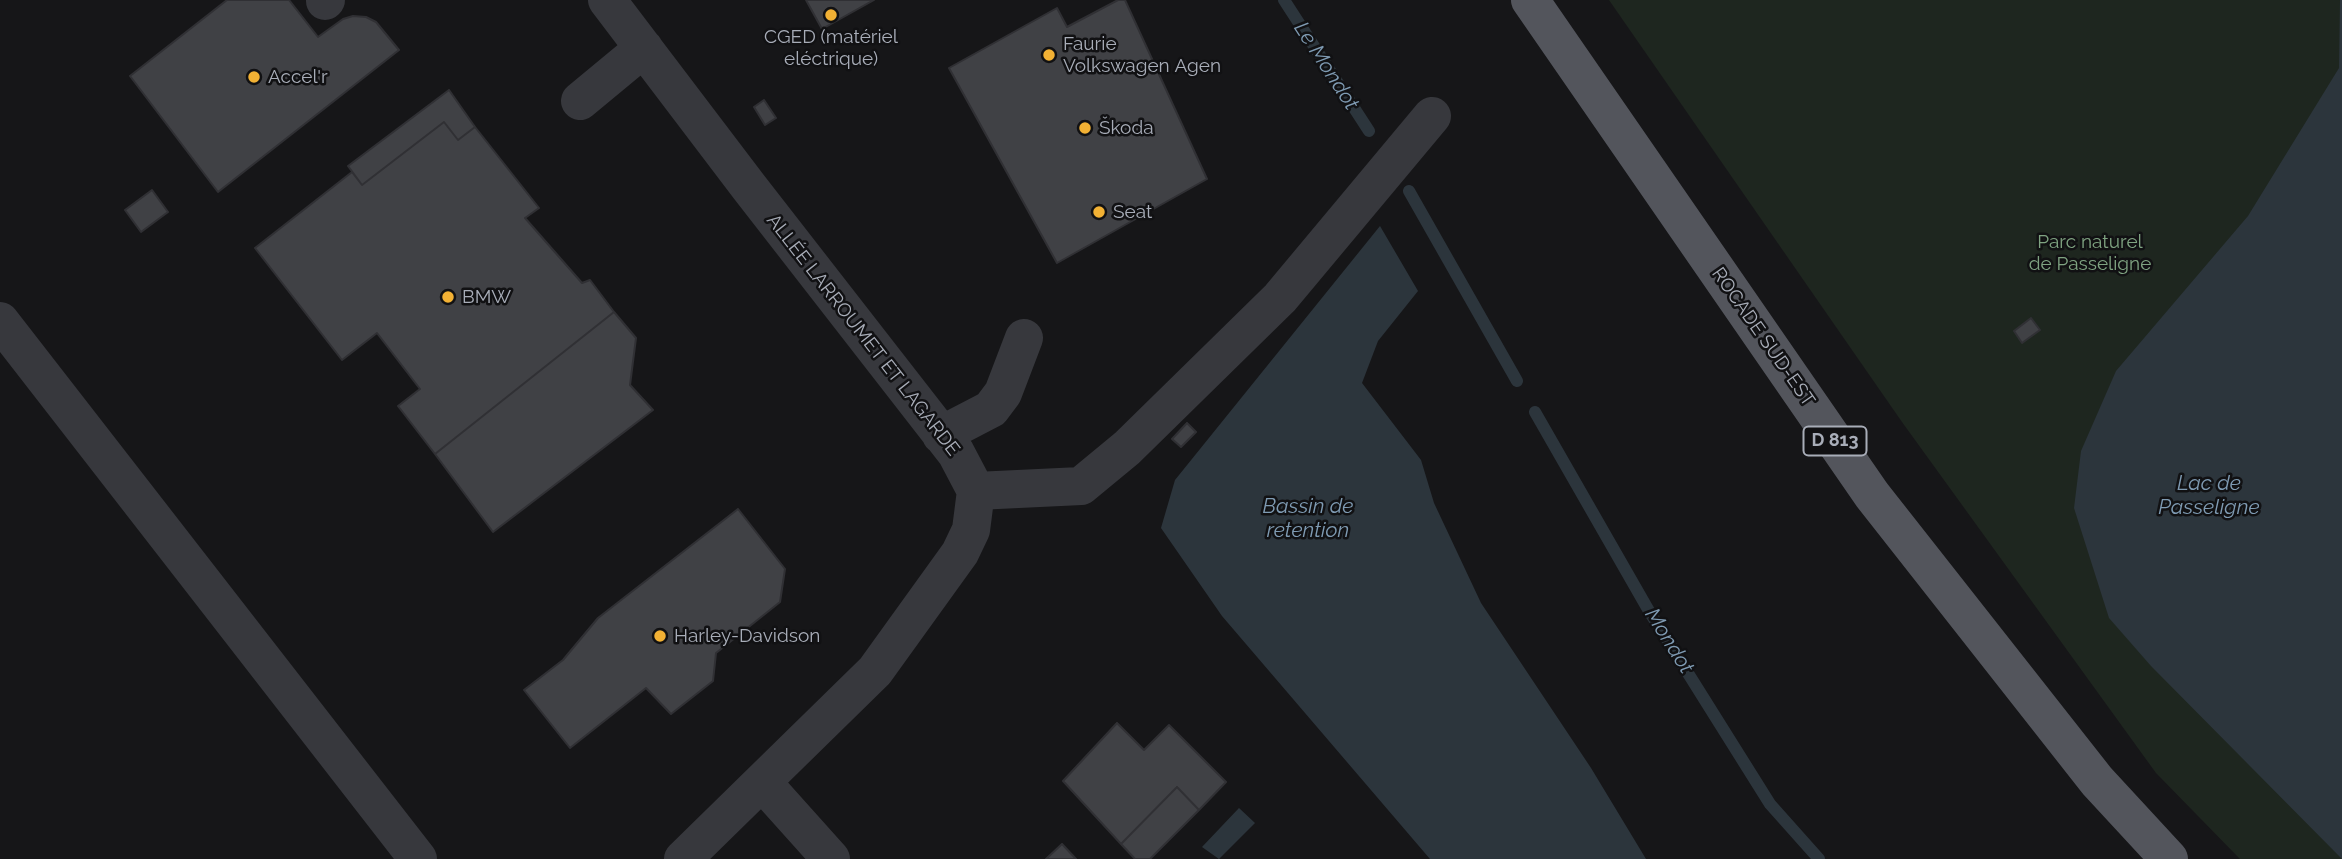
<!DOCTYPE html>
<meta charset="utf-8">
<style>
body{margin:0}
canvas{display:block;background:#161618}
</style>
<canvas width="2342" height="859"></canvas>
<script>
const ctx = document.querySelector('canvas').getContext('2d');
ctx.lineJoin = 'round';
function fill(path, color) { ctx.fillStyle = color; ctx.fill(path, 'evenodd'); }
const poly = rows => new Path2D(rows.map(r => 'M' + r).join(''));
function strokePath(path, color, width, dash) { ctx.strokeStyle = color; ctx.lineWidth = width; ctx.lineCap = dash ? 'butt' : 'round'; ctx.setLineDash(dash || []); ctx.stroke(path); }
function drawText(font, color, halo, rows, align = 'center') {
  ctx.font = font + ' Raleway,sans-serif'; ctx.lineWidth = 5; ctx.setLineDash([]); ctx.textBaseline = 'middle'; ctx.strokeStyle = halo; ctx.fillStyle = color; for (const [text, x, y, turn = 0] of rows) {
    ctx.save(); ctx.translate(x, y); ctx.rotate((+turn || 0) * Math.PI / 180); ctx.textAlign = isNaN(turn) ? turn : align; if (halo) ctx.strokeText(text, 0, 0); ctx.fillText(text, 0, 0); ctx.restore();
  }
}
fill(poly([
 [1609,0,2342,0,2342,859,2240,859,2156,773,1902,422]
]), '#1e261f');
fill(poly([
 [2340,0,2342,0,2342,859,2151,666,2109,618,2074,508,2081,451,2116,371,2248,216,2339,68],
 [1380,226,1418,291,1378,341,1362,383,1421,460,1434,503,1481,603,1591,768,1646,859,1430,859,1222,616,1161,528,1175,480],
 [1239,808,1255,823,1219,859,1202,847]
]), '#2c353c');
strokePath(poly([
 [1284,0,1369,131],
 [1409,191,1517,381],
 [1535,412,1649,611,1770,804,1819,859]
]), '#2c353c', 12);
const building = poly([
 [227,0,289,0,318,37,343,19,353,16,366,17,376,22,399,50,218,192,130,76,227,0],
 [806,0,874,0,822,29,806,0],
 [1118,0,1125,0,1207,179,1057,263,949,68,1057,8,1067,27,1118,0],
 [449,90,475,127,458,140,444,122,362,185,348,166,449,90],
 [764,100,776,118,765,125,754,107,764,100],
 [444,122,458,140,475,127,539,208,525,218,582,283,590,280,614,312,435,454,398,406,420,389,377,333,342,360,255,248,352,172,362,185,444,122],
 [152,190,168,212,141,232,125,210,152,190],
 [614,312,636,338,630,385,653,410,493,532,435,454,614,312],
 [2031,318,2040,330,2022,343,2014,331,2031,318],
 [1187,423,1196,432,1181,447,1172,439,1187,423],
 [738,509,785,569,780,602,716,653,713,681,671,714,646,688,570,748,524,690,563,660,598,618,738,509],
 [1117,723,1144,750,1169,725,1226,782,1199,810,1177,787,1121,844,1063,781,1117,723],
 [1177,787,1199,810,1150,859,1135,859,1121,844,1177,787],
 [1062,844,1076,859,1046,859,1062,844]
]);
fill(building, '#404145');
strokePath(building, '#303034', 2);
strokePath(poly([
 [607,0,749,187,956,453,976,491,971,530,960,553,875,671,683,859],
 [325,1,326,0],
 [580,101,644,48],
 [0,321,418,859],
 [941,435,991,409,1003,393,1024,338],
 [976,491,1081,486,1127,448,1280,298,1432,116],
 [762,782,831,859]
]), '#37383d', 38);
strokePath(poly([
 [1530,0,1872,495,2097,781,2169,859]
]), '#53555c', 38);
for (const [x, y, r, color] of [
 [831,15,7,"#f2b134"],
 [1049,55,7,"#f2b134"],
 [254,77,7,"#f2b134"],
 [1085,128,7,"#f2b134"],
 [1099,212,7,"#f2b134"],
 [448,297,7,"#f2b134"],
 [660,636,7,"#f2b134"]
]) { const dot = new Path2D(); dot.arc(x, y, r, 0, 2 * Math.PI); ctx.fillStyle = color; ctx.fill(dot); strokePath(dot, '#111113', 2.5); }
for (const [x, y, w] of [
 [1835,441,63]
]) { const box = new Path2D(); box.roundRect(x - w / 2, y - 14.5, w, 29, 5); ctx.fillStyle = '#111113'; ctx.fill(box); strokePath(box, '#a8adb8', 2); }
drawText('bold 18px', '#a8adb8', null, [
 ["D 813",1835,441]
]);
drawText('19px', '#a8adb8', '#111113', [
 ["CGED (matériel",831,37,"center"],
 ["eléctrique)",831,59,"center"],
 ["Faurie",1063,44],
 ["Volkswagen Agen",1063,66],
 ["Accel'r",268,77],
 ["Škoda",1099,128],
 ["Seat",1113,212],
 ["BMW",462,297],
 ["Harley-Davidson",674,636]
], 'left');
drawText('19px', '#7fa381', '#111113', [
 ["Parc naturel",2090,242],
 ["de Passeligne",2090,264]
]);
drawText('19px', '#a8adb8', '#111113', [
 ["ALLÉE LARROUMET ET LAGARDE",863,335,52],
 ["ROCADE SUD-EST",1763,337,55]
]);
drawText('italic 21px', '#7f9bb3', '#111113', [
 ["Le Mondot",1326,66,57],
 ["Lac de",2209,484],
 ["Passeligne",2209,508],
 ["Bassin de",1308,507],
 ["retention",1308,531],
 ["Mondot",1669,641,58]
]);
</script>
